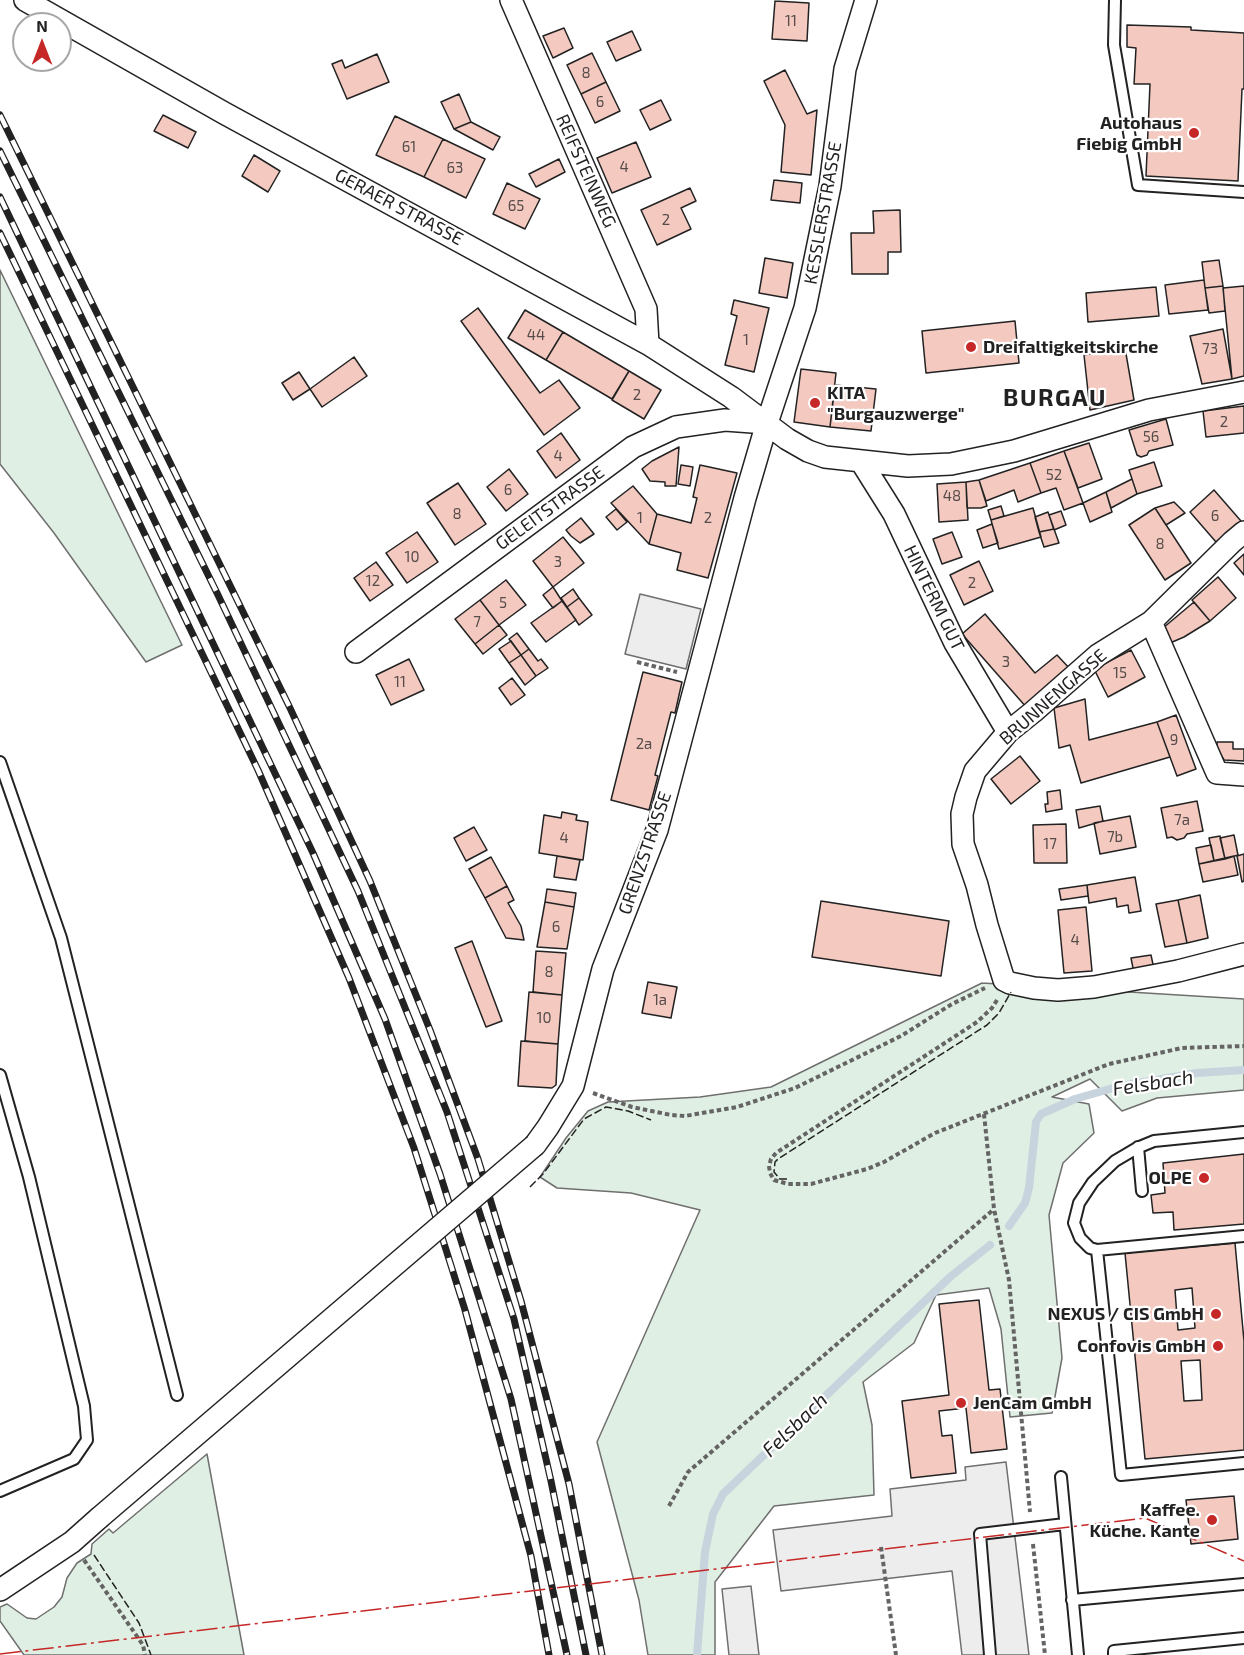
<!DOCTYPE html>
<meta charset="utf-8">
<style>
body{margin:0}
#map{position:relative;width:1244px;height:1655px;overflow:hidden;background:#fff;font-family:"Exo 2",sans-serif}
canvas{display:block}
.north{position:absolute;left:12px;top:12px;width:60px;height:60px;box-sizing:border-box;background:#fff;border:2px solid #a7a7a7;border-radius:50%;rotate:0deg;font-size:16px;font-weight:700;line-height:24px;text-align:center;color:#222}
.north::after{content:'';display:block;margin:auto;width:21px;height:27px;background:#c62828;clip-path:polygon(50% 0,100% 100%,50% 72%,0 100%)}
</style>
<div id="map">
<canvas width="1244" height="1655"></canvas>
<div class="north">N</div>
</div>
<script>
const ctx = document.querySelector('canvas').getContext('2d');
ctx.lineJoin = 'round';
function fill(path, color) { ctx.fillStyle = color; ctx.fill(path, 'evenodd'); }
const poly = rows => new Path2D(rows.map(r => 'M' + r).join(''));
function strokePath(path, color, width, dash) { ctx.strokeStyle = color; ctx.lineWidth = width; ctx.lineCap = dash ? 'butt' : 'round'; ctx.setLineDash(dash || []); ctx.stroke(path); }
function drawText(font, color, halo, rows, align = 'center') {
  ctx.font = font + ' "Exo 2",sans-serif'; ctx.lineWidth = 4.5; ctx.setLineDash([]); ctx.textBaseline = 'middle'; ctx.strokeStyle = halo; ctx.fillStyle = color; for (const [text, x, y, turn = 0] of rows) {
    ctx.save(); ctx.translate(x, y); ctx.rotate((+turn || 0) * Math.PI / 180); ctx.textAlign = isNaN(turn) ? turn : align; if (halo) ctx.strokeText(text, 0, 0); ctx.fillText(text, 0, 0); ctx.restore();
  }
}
const green = poly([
 [0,270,182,645,146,662,54,533,0,464,0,270],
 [982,983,1244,999,1244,1090,1157,1098,1122,1111,1090,1079,1052,1097,1089,1104,1094,1133,1063,1163,1049,1215,1062,1358,1052,1413,1010,1417,1001,1329,989,1288,936,1295,914,1343,863,1382,872,1425,874,1495,774,1506,715,1582,715,1655,648,1655,639,1600,597,1442,700,1210,631,1193,557,1188,540,1177,566,1138,588,1111,608,1102,700,1097,771,1087,982,983],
 [207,1454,244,1655,24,1655,0,1621,0,1607,7,1604,27,1618,36,1619,54,1607,62,1597,67,1578,77,1563,91,1554,92,1544,109,1529,113,1533,207,1454]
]);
fill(green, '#e0efe3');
strokePath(green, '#6f6f6f', 1.5);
const parking = poly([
 [640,594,701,609,686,669,625,654,640,594],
 [1006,1462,1029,1655,962,1655,952,1571,781,1591,773,1530,892,1516,890,1489,966,1480,965,1467,1006,1462],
 [751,1586,759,1655,729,1655,722,1589,751,1586]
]);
fill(parking, '#ededed');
strokePath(parking, '#6f6f6f', 1.5);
strokePath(poly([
 [1009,1226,1025,1203,1029,1188,1036,1122,1041,1114,1075,1099,1120,1086,1197,1073,1244,1070],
 [697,1655,705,1552,713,1514,723,1494,950,1277,990,1245]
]), '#c7d3dd', 8);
const building = poly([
 [775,1,809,3,807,41,772,39,775,1],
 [1127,25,1191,27,1191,30,1244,33,1244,89,1242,89,1238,181,1146,176,1150,84,1134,84,1136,48,1127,47,1127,25],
 [564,28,573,48,553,58,543,36,564,28],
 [632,31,641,50,616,61,607,42,632,31],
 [592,53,606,82,581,94,567,65,592,53],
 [377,54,389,82,347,99,332,64,342,60,345,68,377,54],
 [785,70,807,114,817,110,811,175,781,172,785,125,764,81,785,70],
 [606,82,620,111,595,123,581,94,606,82],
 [459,94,471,122,454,129,441,102,459,94],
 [661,100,671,120,650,130,640,110,661,100],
 [163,115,196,132,188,148,154,131,163,115],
 [395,116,443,139,424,177,376,155,395,116],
 [471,122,500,137,493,150,454,129,471,122],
 [443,139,485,159,466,198,424,177,443,139],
 [636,142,651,177,612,193,597,158,636,142],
 [254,155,280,171,268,192,242,176,254,155],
 [559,159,565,172,536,187,529,174,559,159],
 [774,180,802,183,800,203,771,200,774,180],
 [507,183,540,199,525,229,493,214,507,183],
 [690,188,696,201,681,208,691,229,657,245,641,210,690,188],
 [900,210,901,252,888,252,888,274,852,274,851,233,874,233,873,211,900,210],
 [765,258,793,263,787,298,759,293,765,258],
 [1219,260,1223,286,1205,288,1202,262,1219,260],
 [1204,280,1208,310,1169,314,1165,285,1204,280],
 [1223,286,1225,311,1209,313,1205,288,1223,286],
 [1244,286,1244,376,1232,379,1223,288,1244,286],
 [1156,287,1159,316,1088,322,1086,293,1156,287],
 [734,300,769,308,754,372,725,365,737,316,731,314,734,300],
 [478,308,540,393,559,380,580,408,544,435,461,321,478,308],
 [525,310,563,332,546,360,508,338,525,310],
 [1015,321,1019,363,926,373,922,331,1015,321],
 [1223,329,1232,379,1202,384,1190,336,1223,329],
 [563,332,629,371,612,399,546,360,563,332],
 [1125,348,1134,400,1090,410,1084,355,1125,348],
 [354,357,367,376,322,407,310,389,354,357],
 [801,369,836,373,830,427,794,422,801,369],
 [629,371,661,390,644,419,612,400,629,371],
 [299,372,310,389,293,400,282,383,299,372],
 [835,385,876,389,871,431,830,427,835,385],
 [1244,406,1244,433,1206,437,1203,411,1244,406],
 [1166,419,1173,445,1149,451,1147,455,1141,457,1137,455,1129,430,1166,419],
 [561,433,580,460,556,478,537,451,561,433],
 [1089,443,1102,479,1078,488,1064,451,1089,443],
 [679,447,676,486,665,486,665,482,650,481,642,469,652,461,679,447],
 [1064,451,1083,503,1064,510,1056,488,1041,493,1030,463,1064,451],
 [1154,462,1162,486,1137,494,1129,470,1154,462],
 [1030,463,1041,493,1018,502,1014,490,986,501,979,480,1030,463],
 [681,465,693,467,690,486,678,484,681,465],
 [700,465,737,473,708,578,677,570,681,553,649,544,657,514,691,523,697,498,693,497,700,465],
 [509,469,528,494,506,511,487,487,509,469],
 [1132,479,1137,494,1111,508,1106,492,1132,479],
 [979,480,987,506,981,508,967,508,966,482,979,480],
 [966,482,968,520,939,522,937,484,966,482],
 [458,483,486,524,455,545,427,503,458,483],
 [633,486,657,514,649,544,611,503,633,486],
 [1214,490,1241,521,1216,542,1190,512,1214,490],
 [1106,492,1112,512,1090,522,1083,503,1106,492],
 [1174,502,1185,513,1166,525,1155,508,1174,502],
 [1001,506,1004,516,991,520,988,510,1001,506],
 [1033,508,1041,537,999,549,991,520,1033,508],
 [1155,508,1191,563,1165,580,1129,525,1155,508],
 [616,509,627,522,617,530,606,517,616,509],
 [1061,511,1066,525,1054,530,1049,515,1061,511],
 [1048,512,1054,529,1039,532,1035,517,1048,512],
 [581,518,594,534,580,543,571,536,566,530,581,518],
 [992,524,998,543,983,548,977,530,992,524],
 [1054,529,1059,543,1044,547,1039,532,1054,529],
 [417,532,438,562,407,583,386,553,417,532],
 [952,532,962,557,942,564,933,539,952,532],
 [563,537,584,563,553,587,533,561,563,537],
 [1244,554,1244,575,1234,563,1244,554],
 [979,561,993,591,964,605,950,575,979,561],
 [376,562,393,585,370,601,354,578,376,562],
 [1218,577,1236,598,1210,621,1192,600,1218,577],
 [506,580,526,605,499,625,480,600,506,580],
 [553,587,562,601,553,608,543,595,553,587],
 [573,589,579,598,567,607,561,598,573,589],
 [579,598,592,615,579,625,567,607,579,598],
 [480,600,499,625,475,644,455,619,480,600],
 [562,601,576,620,546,642,531,623,562,601],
 [1194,602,1210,621,1184,637,1170,643,1163,628,1194,602],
 [985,614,1035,673,1057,655,1071,670,1027,708,962,634,985,614],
 [499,625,507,635,483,654,475,644,499,625],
 [517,633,529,649,521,655,509,639,517,633],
 [511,641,521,655,509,663,499,649,511,641],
 [529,649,538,661,541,659,548,668,536,676,521,655,529,649],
 [1131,650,1145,677,1108,697,1094,669,1131,650],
 [521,655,536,676,525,685,509,663,521,655],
 [409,659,424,690,391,705,376,675,409,659],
 [643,672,682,682,675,713,671,712,655,775,658,776,649,810,611,800,643,672],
 [512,678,525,695,511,705,499,688,512,678],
 [1085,699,1089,740,1157,722,1170,757,1081,783,1070,745,1059,748,1054,708,1085,699],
 [1176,715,1196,769,1177,776,1157,722,1176,715],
 [1217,742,1233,742,1233,749,1244,749,1244,761,1224,760,1217,748,1217,742],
 [1020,756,1040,781,1011,804,991,779,1020,756],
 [1060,790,1062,809,1046,812,1045,804,1048,804,1047,792,1060,790],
 [1197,801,1203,831,1187,834,1184,838,1177,840,1172,837,1167,838,1161,808,1197,801],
 [1100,806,1103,821,1079,828,1076,810,1100,806],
 [562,812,577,815,576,820,588,822,583,860,539,853,544,815,561,818,562,812],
 [1130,816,1136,847,1100,854,1094,823,1130,816],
 [1066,824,1067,863,1034,863,1033,825,1066,824],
 [474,827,487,850,466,861,454,838,474,827],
 [1234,835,1238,855,1225,859,1220,838,1234,835],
 [1220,836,1225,859,1214,861,1209,838,1220,836],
 [1211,845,1214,861,1199,864,1196,848,1211,845],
 [1244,854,1244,881,1242,882,1237,856,1244,854],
 [557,856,580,860,576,880,554,877,557,856],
 [1234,856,1238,875,1203,882,1199,864,1234,856],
 [491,857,507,886,485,898,469,869,491,857],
 [1135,877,1141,911,1129,913,1128,905,1117,907,1116,898,1089,903,1087,885,1135,877],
 [1087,885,1088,896,1061,900,1059,889,1087,885],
 [507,886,514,900,508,903,521,926,524,940,506,938,485,898,507,886],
 [547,889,576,893,574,907,545,902,547,889],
 [1200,895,1208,938,1187,943,1178,900,1200,895],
 [1178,900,1187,943,1165,947,1156,904,1178,900],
 [821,901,949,921,941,976,812,957,821,901],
 [545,902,574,907,567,949,537,947,545,902],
 [1086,907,1092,971,1064,973,1058,910,1086,907],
 [472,941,502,1021,486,1027,455,948,472,941],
 [536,951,566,953,562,995,533,992,536,951],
 [1151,955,1154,969,1134,973,1131,958,1151,955],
 [648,982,677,987,671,1018,642,1013,648,982],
 [529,992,562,995,558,1044,525,1041,529,992],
 [521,1041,558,1044,556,1085,552,1088,518,1086,521,1041],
 [1244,1154,1244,1224,1174,1230,1173,1212,1153,1213,1151,1195,1165,1193,1163,1163,1244,1154],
 [1235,1243,1244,1341,1244,1450,1145,1459,1125,1253,1235,1243],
 [1192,1288,1195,1328,1178,1330,1175,1290,1192,1288],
 [1200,1360,1202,1400,1184,1401,1181,1361,1200,1360],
 [979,1300,989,1390,1000,1389,1007,1449,971,1453,966,1408,939,1411,942,1436,952,1435,956,1473,911,1478,902,1401,949,1395,939,1304,979,1300],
 [1234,1496,1238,1539,1191,1544,1186,1500,1234,1496]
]);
fill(building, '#f3c9c0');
strokePath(building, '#222', 1.5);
const service = poly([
 [1115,0,1114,45,1138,185,1244,192],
 [0,762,61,938,177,1395],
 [0,1075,29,1177,84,1406,87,1440,74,1459,0,1491],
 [1244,1132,1154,1141,1137,1148,1115,1161,1093,1182,1079,1203,1074,1223,1080,1238,1090,1248,1097,1250,1244,1236],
 [1138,1147,1142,1191],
 [1097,1250,1121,1475,1244,1463],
 [1061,1477,1078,1655],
 [1072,1600,1244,1584],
 [990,1655,980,1534,1065,1524],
 [1114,1655,1114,1651,1244,1638]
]);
const minor = poly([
 [25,0,224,113,648,344,731,397,787,439,808,451,825,457,908,466,951,464,1014,451,1149,410,1244,392],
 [511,0,646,309,648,344],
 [862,463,894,514,955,643,1008,732],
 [1244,532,1232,542,1151,622,1098,655,1033,712,1008,732,975,771,966,797,962,814,963,844,977,885,987,925,1004,980,1010,983,1034,988,1058,990,1094,987,1178,971,1244,954],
 [1151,622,1217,773,1244,775],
 [356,652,633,447,676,427,725,420,766,423],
 [535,1145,548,1127,573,1086,603,969,657,830,745,498,767,423,805,308,830,186,845,69,866,0],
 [0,1590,72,1542,99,1518]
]);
strokePath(service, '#222', 14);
strokePath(minor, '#222', 24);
strokePath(poly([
 [637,662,677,672],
 [997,1000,992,1008,977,1022,776,1153,771,1159,769,1166,770,1173,774,1180,788,1184,811,1184,867,1169,884,1162,935,1133,1109,1064,1182,1048,1244,1046],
 [593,1093,632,1107,671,1115,685,1116,737,1107,795,1088,901,1036,952,1004,985,988],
 [984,1114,994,1209,1009,1280,1030,1512],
 [669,1506,688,1472,993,1210],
 [1033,1544,1045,1655],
 [881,1547,896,1655],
 [84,1560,143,1645,145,1655]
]), '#646464', 4, [4.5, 3]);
strokePath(service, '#fff', 10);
strokePath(minor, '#fff', 21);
const rail = poly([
 [0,115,290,708,370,881,430,1030,478,1159,521,1301,569,1484,602,1655],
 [0,151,218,595,358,891,447,1112,514,1319,551,1481,586,1655],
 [0,197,313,853,385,1019,440,1174,511,1399,567,1655],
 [0,233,258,770,349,978,414,1148,465,1310,531,1556,549,1655]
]);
strokePath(rail, '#222', 7);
strokePath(rail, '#fff', 4.5, [14]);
const minorBridge = poly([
 [99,1518,535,1145]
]);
strokePath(minorBridge, '#222', 24, []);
strokePath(minorBridge, '#fff', 21);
strokePath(poly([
 [787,1179,780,1179,774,1172,775,1162,778,1159,987,1025,999,1013,1011,992],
 [530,1187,543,1174,584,1119,606,1107,628,1111,651,1120],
 [94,1555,139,1623,151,1655]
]), '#222', 1.5, [8, 3]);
strokePath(poly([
 [0,1654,1145,1518,1244,1561]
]), '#c62828', 1.5, [21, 4.5, 3, 4.5]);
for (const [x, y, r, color] of [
 [1194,133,6,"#c62828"],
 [971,347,6,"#c62828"],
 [815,403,6,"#c62828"],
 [1204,1178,6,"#c62828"],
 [1216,1314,6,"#c62828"],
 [1218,1346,6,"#c62828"],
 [961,1403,6,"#c62828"],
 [1212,1520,6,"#c62828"]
]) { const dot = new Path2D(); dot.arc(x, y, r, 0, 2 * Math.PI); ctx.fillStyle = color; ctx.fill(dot); strokePath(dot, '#fff', 2); }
drawText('15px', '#564c4a', null, [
 ["11",791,21],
 ["8",586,73],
 ["6",600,102],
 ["61",409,147],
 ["4",624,167],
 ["63",455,168],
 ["65",516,206],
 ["2",666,220],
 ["44",536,335],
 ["1",746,340],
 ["73",1210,349],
 ["2",637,395],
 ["2",1224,422],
 ["56",1151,437],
 ["4",558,456],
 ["52",1054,475],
 ["6",508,490],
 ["48",952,496],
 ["8",457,514],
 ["6",1215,516],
 ["1",640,518],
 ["2",708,518],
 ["8",1160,544],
 ["10",412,557],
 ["3",558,562],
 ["12",373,581],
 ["2",972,583],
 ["5",503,603],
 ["7",477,622],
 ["3",1006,662],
 ["15",1120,673],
 ["11",400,682],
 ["9",1174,740],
 ["2a",644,744],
 ["7a",1182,820],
 ["7b",1115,837],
 ["4",564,838],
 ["17",1050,844],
 ["6",556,927],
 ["4",1075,940],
 ["8",549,972],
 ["1a",660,1000],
 ["10",544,1018]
]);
drawText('bold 18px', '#222', '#fff', [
 ["Autohaus",1182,123],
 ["Fiebig GmbH",1182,144],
 ["Dreifaltigkeitskirche",983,347,"left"],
 ["KITA",827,393,"left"],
 ["\"Burgauzwerge\"",827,414,"left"],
 ["OLPE",1192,1178],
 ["NEXUS / CIS GmbH",1204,1314],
 ["Confovis GmbH",1206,1346],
 ["JenCam GmbH",973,1403,"left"],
 ["Kaffee.",1200,1510],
 ["Küche. Kante",1200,1531]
], 'right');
drawText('18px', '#222', '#fff', [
 ["REIFSTEINWEG",586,171,66],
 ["GERAER STRASSE",399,207,28],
 ["KESSLERSTRASSE",823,213,-80],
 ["GELEITSTRASSE",550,508,-36],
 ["HINTERM GUT",934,598,64],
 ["BRUNNENGASSE",1053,697,-41],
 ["GRENZSTRASSE",645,853,-71]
]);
drawText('italic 20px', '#222', '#fff', [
 ["Felsbach",1153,1083,-9],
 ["Felsbach",795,1425,-44]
]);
ctx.letterSpacing = '1.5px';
drawText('bold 24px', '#222', '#fff', [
 ["BURGAU",1055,398]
]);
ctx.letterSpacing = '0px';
</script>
